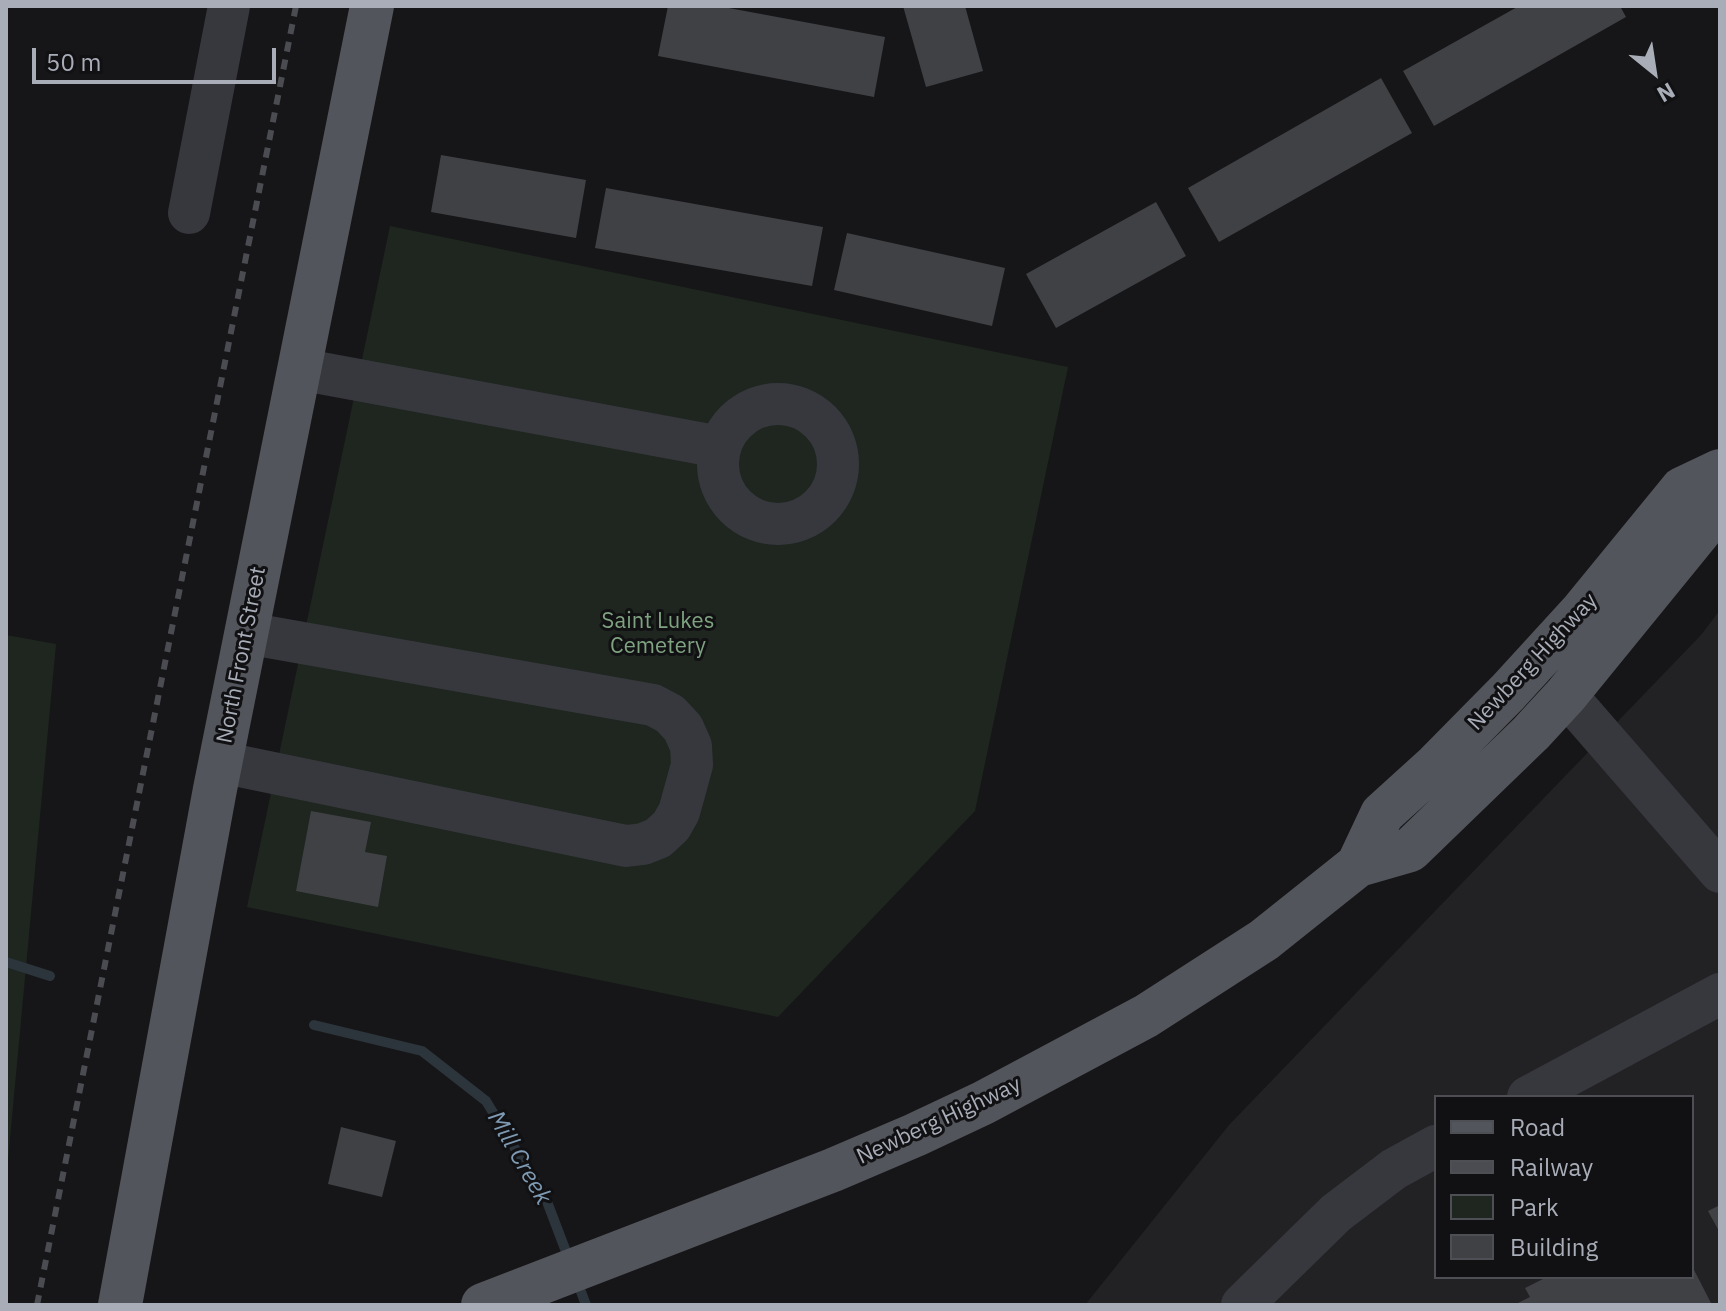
<!DOCTYPE html>
<style>
body{margin:0}
#map{position:relative;width:1726px;height:1311px;overflow:hidden;background:#161618;font-family:"IBM Plex Sans",sans-serif}
canvas{display:block}
.frame{position:absolute;inset:0;border:8px solid #a8adb8;pointer-events:none}
.legend{position:absolute;left:1434px;top:1095px;width:260px;height:184px;box-sizing:border-box;background:#111113;border:2px solid #4d4f55;margin:0;padding:10px 14px;list-style:none;font-size:24px;color:#a8adb8}
.legend li{display:flex;align-items:center;gap:16px;height:40px}
.legend b{width:40px;border:2px solid #4d4f55}
.north{position:absolute;left:1614px;top:32px;width:80px;height:80px;-webkit-text-stroke:6px #111113;paint-order:stroke;rotate:150deg;font-size:22px;font-weight:700;line-height:32px;text-align:center;color:#a8adb8}
.north::after{content:'';display:block;margin:auto;width:28px;height:36px;background:#a8adb8;clip-path:polygon(50% 0,100% 100%,50% 72%,0 100%)}
.scale{position:absolute;left:32px;top:48px;width:244px;height:36px;box-sizing:border-box;border:4px solid #a8adb8;border-top:0;padding-left:10px;font-size:24px;line-height:28px;white-space:nowrap;color:#a8adb8;-webkit-text-stroke:6px #111113;paint-order:stroke}
</style>
<div id="map">
<canvas width="1726" height="1311"></canvas>
<div class="frame"></div>
<ul class="legend">
<li><b style="height:10px;background:#53555c"></b>Road</li>
<li><b style="height:10px;background:#4a4c52"></b>Railway</li>
<li><b style="height:22px;background:#1e261f"></b>Park</li>
<li><b style="height:22px;background:#404145"></b>Building</li>
</ul>
<div class="north">N</div>
<div class="scale">50 m</div>
</div>
<script>
const g = document.querySelector('canvas').getContext('2d');
g.lineJoin = 'round';
function fill(path, color) { g.fillStyle = color; g.fill(path, 'evenodd'); }
const shape = rows => new Path2D(rows.map(r => 'M' + r).join(''));
function strokePath(path, color, width, dash) { g.strokeStyle = color; g.lineWidth = width; g.lineCap = dash ? 'butt' : 'round'; g.setLineDash(dash || []); g.stroke(path); }
function drawText(font, color, halo, rows, align = 'center') {
  g.font = font + ' "IBM Plex Sans",sans-serif'; g.lineWidth = 6; g.setLineDash([]); g.textBaseline = 'middle'; g.strokeStyle = halo; g.fillStyle = color; for (const [text, x, y, turn = 0] of rows) {
    g.save(); g.translate(x, y); g.rotate((+turn || 0) * Math.PI / 180); g.textAlign = isNaN(turn) ? turn : align; if (halo) g.strokeText(text, 0, 0); g.fillText(text, 0, 0); g.restore();
  }
}
const built = shape([
 [1720,610,1720,1305,1085,1305,1229,1125,1701,635],
 [1436,1097,1692,1097,1692,1277,1436,1277]
]);
const green = shape([
 [390,226,1068,367,975,811,778,1017,247,907],
 [6,635,56,644,6,1182]
]);
const stream = shape([
 [6,962,50,976],
 [314,1025,422,1051,486,1101,546,1199,570,1262],
 [577,1281,586,1305]
]);
const building = shape([
 [668,6,718,6,885,37,874,97,658,56],
 [903,6,965,6,983,71,926,87],
 [1519,6,1620,6,1626,17,1434,126,1403,71],
 [1381,78,1412,133,1219,242,1188,188],
 [441,155,586,180,576,238,431,212],
 [606,188,823,227,812,286,595,248],
 [1156,202,1186,256,1056,328,1026,274],
 [847,233,1005,268,992,326,834,290],
 [311,811,371,822,365,852,387,856,378,907,296,891],
 [341,1127,396,1141,382,1197,328,1184],
 [1720,1205,1720,1233,1708,1211],
 [1692,1266,1712,1305,1514,1305,1530,1297,1525,1288,1547,1277,1692,1277]
]);
const minor = shape([
 [189,213,229,6],
 [299,369,720,447],
 '718 464a60 60 0 1 1 120 0a60 60 0 1 1-120 0Z',
 [1566,695,1720,872],
 [220,762,626,846,643,844,658,838,671,826,679,812,692,765,691,746,683,728,670,714,653,705,246,633],
 [1528,1097,1720,994],
 [1242,1305,1336,1213,1394,1169,1436,1146]
]);
const major = shape([
 [1358,865,1410,850,1531,733,1566,695,1711,517,1720,483],
 [120,1305,215,789,372,6],
 [483,1305,833,1170,915,1135,983,1103,1146,1016,1264,940,1358,865,1382,814,1436,765,1508,692,1583,610,1682,489,1720,471]
]);
const rail = shape([
 [37,1305,296,6]
]);
const parkNames = [
 ["Saint Lukes",658,622],
 ["Cemetery",658,647]
];
const streetNames = [
 ["North Front Street",242,655,-79],
 ["Newberg Highway",1533,662,-47],
 ["Newberg Highway",939,1121,-25]
];
const waterNames = [
 ["Mill Creek",519,1158,60]
];
fill(built, '#222225');
fill(green, '#1e261f');
strokePath(stream, '#2c353c', 10);
fill(building, '#404145');
strokePath(minor, '#37383d', 42);
strokePath(major, '#53555c', 44);
strokePath(rail, '#4a4c52', 6, [10, 8]);
drawText('22px', '#7fa381', '#111113', parkNames);
drawText('22px', '#a8adb8', '#111113', streetNames);
drawText('italic 24px', '#7f9bb3', '#111113', waterNames);
</script>
